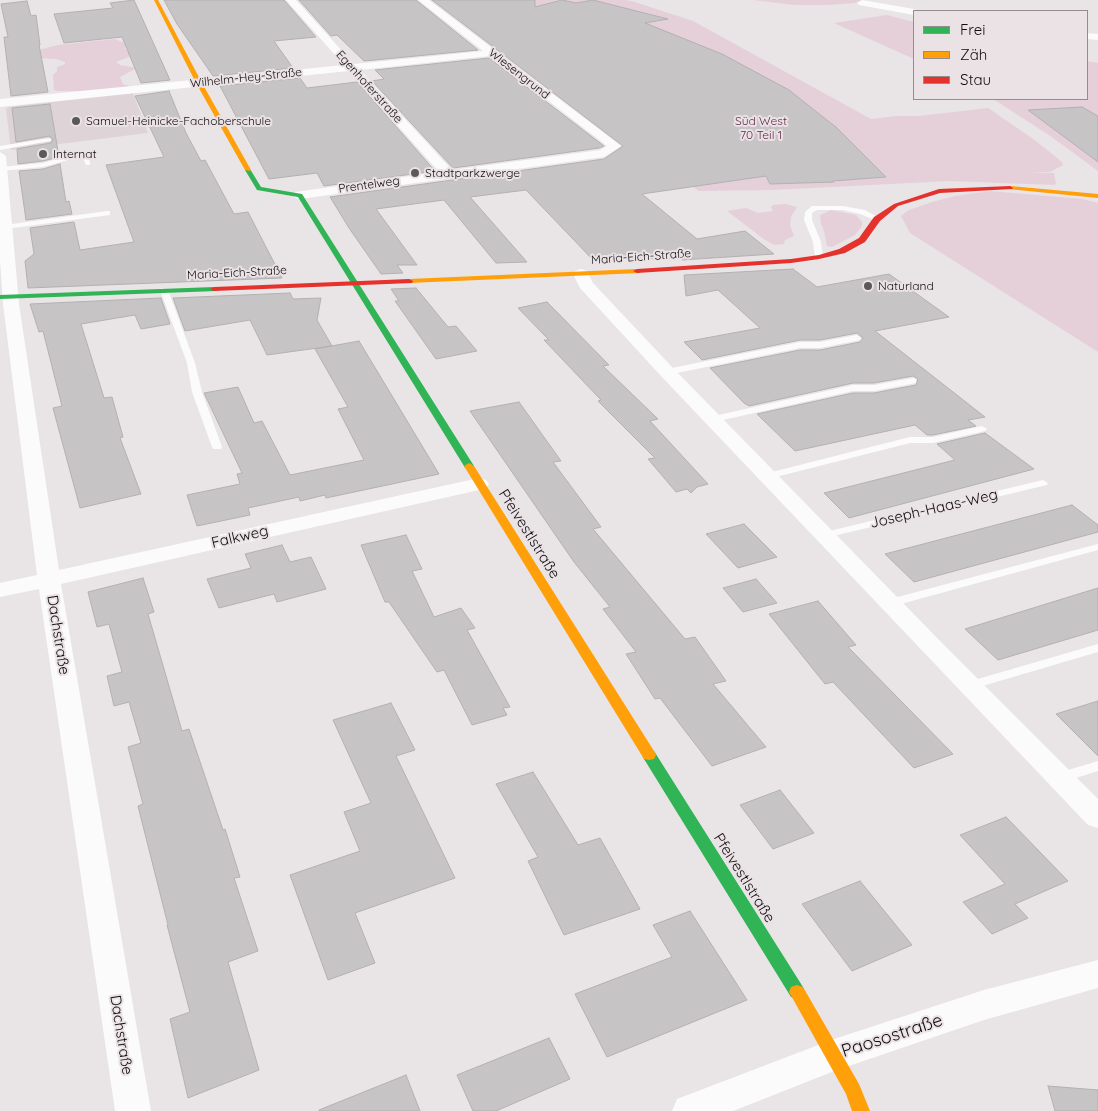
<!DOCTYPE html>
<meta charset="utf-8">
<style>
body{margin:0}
#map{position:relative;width:1098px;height:1111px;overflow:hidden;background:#e9e4e6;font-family:Quicksand,sans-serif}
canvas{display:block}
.legend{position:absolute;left:913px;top:10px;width:175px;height:90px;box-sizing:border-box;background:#ebe2e6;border:1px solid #938d90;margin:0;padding:6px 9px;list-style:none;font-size:15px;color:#0f0d0e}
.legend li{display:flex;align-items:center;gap:10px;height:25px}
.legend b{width:25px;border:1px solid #938d90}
</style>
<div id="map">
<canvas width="1098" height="1111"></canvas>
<ul class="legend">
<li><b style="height:6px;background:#30b455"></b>Frei</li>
<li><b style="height:6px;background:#ff9f0a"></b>Zäh</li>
<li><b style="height:6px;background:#e5322d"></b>Stau</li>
</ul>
</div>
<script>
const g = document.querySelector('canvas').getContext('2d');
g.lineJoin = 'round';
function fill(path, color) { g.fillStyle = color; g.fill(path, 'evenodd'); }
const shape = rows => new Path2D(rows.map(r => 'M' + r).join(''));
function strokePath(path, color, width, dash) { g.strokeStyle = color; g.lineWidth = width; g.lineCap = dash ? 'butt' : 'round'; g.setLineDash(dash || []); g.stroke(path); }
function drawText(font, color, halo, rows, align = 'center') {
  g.font = font + ' Quicksand,sans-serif'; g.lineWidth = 4; g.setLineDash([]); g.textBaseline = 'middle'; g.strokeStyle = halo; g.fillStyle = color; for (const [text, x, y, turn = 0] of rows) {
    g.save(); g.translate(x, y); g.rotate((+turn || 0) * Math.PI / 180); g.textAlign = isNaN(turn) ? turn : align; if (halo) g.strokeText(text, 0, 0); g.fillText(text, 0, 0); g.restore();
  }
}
const built = shape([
 [133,93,148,133,11,150,6,109,8,107]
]);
const green = shape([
 [497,0,626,0,635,2,693,21,871,119,896,116,919,116,988,108,1036,141,1062,162,1063,165,1050,172,1031,173,1054,173,1056,184,1054,185,949,181,773,190,699,191,646,153],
 [753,0,863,0,854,3,829,5,794,5],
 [887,15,914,22,914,59,834,23],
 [114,39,126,43,125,49,130,53,147,54,129,57,116,62,120,65,137,68,120,77,123,84,133,87,88,91,58,91,54,90,53,75,57,71,57,67,65,64,65,62,56,59,35,58,31,52,58,45],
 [1087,61,1098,63,1098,171,1049,135,993,99,1087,99],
 [990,191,1083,199,1098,203,1098,352,910,233,901,216,909,210,932,202,955,196],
 [786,204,797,207,791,217,790,225,794,236,785,240,784,244,774,245,765,240,727,211,746,208,758,213,773,211,771,207,773,205],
 [831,210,856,215,862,222,862,226,855,235,832,247,827,246,824,231,821,224,820,215]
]);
const building = shape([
 [134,0,170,80,141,83,122,37,64,43,54,14,113,8,110,3,134,0],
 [164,0,284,0,316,37,274,41,293,68,213,76,177,24,164,0],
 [299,0,416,0,478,50,364,61,337,35,331,36,299,0],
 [432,0,535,0,535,7,562,0,576,3,593,0,668,19,645,23,722,54,789,90,837,128,886,177,833,181,834,182,770,184,766,176,642,194,697,239,745,231,774,254,682,260,682,258,593,260,526,190,470,197,527,262,496,263,444,200,376,209,417,265,397,265,403,273,381,274,349,228,330,197,604,159,623,146,432,0],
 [27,1,31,16,36,15,40,45,39,45,48,92,11,96,4,37,8,37,1,4,27,1],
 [489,58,604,146,599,148,453,168,372,81,384,79,375,70,489,58],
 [300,78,307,88,357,82,435,171,324,186,317,173,269,179,220,86,300,78],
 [169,91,186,133,201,161,205,160,234,214,248,212,282,278,28,288,25,261,34,254,30,228,74,222,80,250,134,242,106,165,164,157,135,96,169,91],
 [50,104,59,157,43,161,18,164,17,149,51,143,53,139,49,136,16,142,12,108,50,104],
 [1082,107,1098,116,1098,162,1028,110,1082,107],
 [60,164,66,202,69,201,72,214,26,220,19,171,43,169,60,164],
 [793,269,817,287,889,274,949,317,875,331,985,417,968,420,976,426,933,435,927,435,915,425,795,451,757,414,853,393,874,393,916,385,918,379,913,376,874,383,853,383,749,406,744,403,710,368,800,350,820,350,860,342,863,338,857,333,820,340,800,340,702,360,684,342,760,328,718,290,686,296,684,275,793,269],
 [416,288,448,327,456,326,477,351,436,359,395,301,399,301,391,289,416,288],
 [290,293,293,299,321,298,317,320,332,346,267,355,250,320,185,331,173,298,290,293],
 [161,298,170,324,141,329,135,315,81,324,104,398,112,397,123,437,120,438,141,494,80,508,53,408,62,406,43,331,39,332,30,304,161,298],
 [547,302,609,365,603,366,658,419,650,421,708,484,697,487,691,493,687,489,676,492,648,459,655,458,598,401,601,400,544,340,549,340,518,308,547,302],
 [359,341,439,474,326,498,325,495,300,501,299,497,248,508,250,515,197,526,187,495,240,484,237,474,242,473,204,393,238,387,254,423,262,421,290,475,364,460,338,409,348,407,315,349,359,341],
 [519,402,561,461,553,462,601,527,593,529,685,639,695,637,726,681,713,684,766,747,712,766,660,698,655,699,626,654,636,652,603,609,610,607,574,562,470,411,519,402],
 [985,433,1034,469,849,518,824,493,955,460,937,444,985,433],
 [1072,505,1098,525,1098,532,914,582,885,554,1072,505],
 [744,524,777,557,738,568,706,534,744,524],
 [406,535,422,569,412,571,434,617,461,608,475,628,467,630,510,707,503,708,507,715,472,725,444,670,437,672,389,602,385,602,361,545,406,535],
 [282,545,290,562,311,557,326,589,277,602,274,594,219,608,207,579,251,568,245,554,282,545],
 [143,578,154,612,148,614,182,731,189,729,223,830,225,829,240,877,234,878,258,951,228,962,259,1070,188,1098,170,1019,190,1012,167,925,168,925,138,806,143,804,128,747,141,743,129,702,114,706,107,676,122,672,109,624,97,627,88,592,143,578],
 [756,579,777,603,743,612,723,588,756,579],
 [1098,588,1098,630,998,660,965,629,1098,588],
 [818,601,856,645,848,647,953,754,914,768,833,682,825,684,769,614,818,601],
 [1098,701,1098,756,1056,714,1098,701],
 [391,703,415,750,396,756,455,878,355,913,375,963,328,980,290,875,360,851,344,812,371,803,333,720,391,703],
 [533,772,578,845,600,838,640,909,564,935,528,861,538,857,496,784,533,772],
 [780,790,814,833,773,849,740,805,780,790],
 [1006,817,1068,881,1015,904,1028,918,992,934,963,902,1005,884,960,835,1006,817],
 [860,881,912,945,852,971,802,904,860,881],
 [690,911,747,1000,607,1057,575,994,672,957,653,925,690,911],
 [549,1038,570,1079,496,1111,473,1111,457,1075,549,1038],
 [406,1075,420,1111,319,1111,319,1110,406,1075],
 [1048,1086,1098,1090,1098,1111,1055,1111,1048,1086]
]);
const lane = shape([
 [49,138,51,139,51,141,0,150,0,146,49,138],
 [86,154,89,156,90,165,86,165,83,158,68,160,43,167,0,171,1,167,43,163,68,156,86,154],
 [812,206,843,206,865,210,881,219,877,221,860,214,843,210,817,210,812,213,812,220,821,242,823,257,819,259,815,257,813,242,804,220,805,212,812,206],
 [107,211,110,211,110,215,5,229,1,227,5,225,107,211],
 [161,288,168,290,195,363,202,392,222,447,221,449,213,449,212,447,192,392,187,363,160,290,161,288],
 [857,335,861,338,860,340,820,348,800,348,667,375,662,372,667,369,800,342,820,342,857,335],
 [913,378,916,379,916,383,874,391,853,391,714,422,709,419,714,416,853,385,874,385,913,378],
 [982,426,987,429,985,431,933,443,910,443,768,479,763,476,764,474,910,437,933,437,982,426],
 [1043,480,1048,483,1047,485,825,538,819,535,825,532,1043,480],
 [1098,544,1098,550,890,607,884,603,886,600,1098,544],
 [1098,644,1098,652,969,690,964,689,963,686,964,683,1098,644],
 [1098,761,1098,771,1060,783,1055,782,1053,778,1055,774,1098,761]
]);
const street = shape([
 [286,0,296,0,354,64,483,51,418,0,429,0,621,146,604,157,300,199,295,198,293,195,295,192,439,172,349,71,0,107,0,99,344,65,286,0],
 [490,56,607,146,600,150,452,170,360,70,490,56],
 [862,0,914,9,918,11,914,11,914,15,859,5,857,3,862,0],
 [1087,33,1098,34,1098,40,1087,39,1087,33],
 [0,152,6,156,19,304,59,570,479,478,486,480,489,484,486,488,479,490,61,584,151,1111,115,1111,39,589,0,597,0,583,37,575,3,304,0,260,0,152],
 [581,269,587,271,593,283,673,368,948,649,1098,799,1098,828,1088,825,661,376,580,288,573,274,575,271,581,269],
 [1098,960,1098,988,984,1020,837,1070,733,1111,672,1111,677,1099,834,1039,984,990,1098,960]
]);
const fast = shape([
 [246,169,250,169,261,187,302,194,474,466,473,468,465,468,464,466,298,197,257,190,245,170,246,169],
 [214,287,217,287,217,291,0,299,0,295,214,287],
 [649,750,654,751,803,987,805,992,803,997,797,999,791,997,644,759,642,755,644,751,649,750]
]);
const slow = shape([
 [154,0,158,0,202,83,251,170,250,171,245,170,196,83,154,0],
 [1010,186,1098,194,1098,198,1008,189,1007,188,1010,186],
 [637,269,640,269,640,273,409,283,405,281,409,279,637,269],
 [469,463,474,466,654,751,656,755,654,759,649,760,644,759,464,466,469,463],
 [797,985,803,987,859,1084,870,1111,852,1111,846,1094,789,992,791,987,797,985]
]);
const jam = shape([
 [1010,186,1013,188,1012,189,940,193,898,206,880,221,865,242,845,253,819,259,791,263,637,273,633,271,637,269,791,259,819,255,839,249,859,238,874,217,894,204,939,189,1010,186],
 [409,279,413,281,412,283,214,291,210,289,214,287,409,279]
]);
const markers = [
 [76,121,5,"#5b585a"],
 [43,154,5,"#5b585a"],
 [415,173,5,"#5b585a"],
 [868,286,5,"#5b585a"]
];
const farStreetnames = [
 ["Wiesengrund",519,74,38],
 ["Wilhelm-Hey-Straße",246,78,-6],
 ["Egenhoferstraße",369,87,48],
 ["Prentelweg",369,185,-8],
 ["Maria-Eich-Straße",641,257,-4],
 ["Maria-Eich-Straße",237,273,-3]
];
const farPoinames = [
 ["Samuel-Heinicke-Fachoberschule",86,121],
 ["Internat",53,154],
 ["Stadtparkzwerge",425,173],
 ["Naturland",878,286]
];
const farParknames = [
 ["Süd West",761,121],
 ["70 Teil 1",761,135]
];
const streetNames = [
 ["Joseph-Haas-Weg",934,509,-13],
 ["Pfeivestlstraße",529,534,58],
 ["Falkweg",240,537,-13],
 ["Dachstraße",58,635,81],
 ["Pfeivestlstraße",744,878,58],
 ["Dachstraße",121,1035,81]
];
const nearStreetnames = [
 ["Paosostraße",892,1036,-18]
];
fill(built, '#ded4d8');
fill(green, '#e5d0da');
fill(building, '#c7c4c6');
strokePath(building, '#b4b0b2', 1);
fill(lane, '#fcfbfb');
fill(street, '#fcfbfb');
fill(fast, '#30b455');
fill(slow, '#ff9f0a');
fill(jam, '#e5322d');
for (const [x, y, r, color] of markers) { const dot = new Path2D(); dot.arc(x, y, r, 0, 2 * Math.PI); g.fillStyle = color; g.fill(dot); strokePath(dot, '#ebe2e6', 2); }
drawText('12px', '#0f0d0e', '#ebe2e6', farStreetnames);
drawText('12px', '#0f0d0e', '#ebe2e6', farPoinames, 'left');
drawText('12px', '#622849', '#ebe2e6', farParknames);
drawText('15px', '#0f0d0e', '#ebe2e6', streetNames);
drawText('18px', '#0f0d0e', '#ebe2e6', nearStreetnames);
</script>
